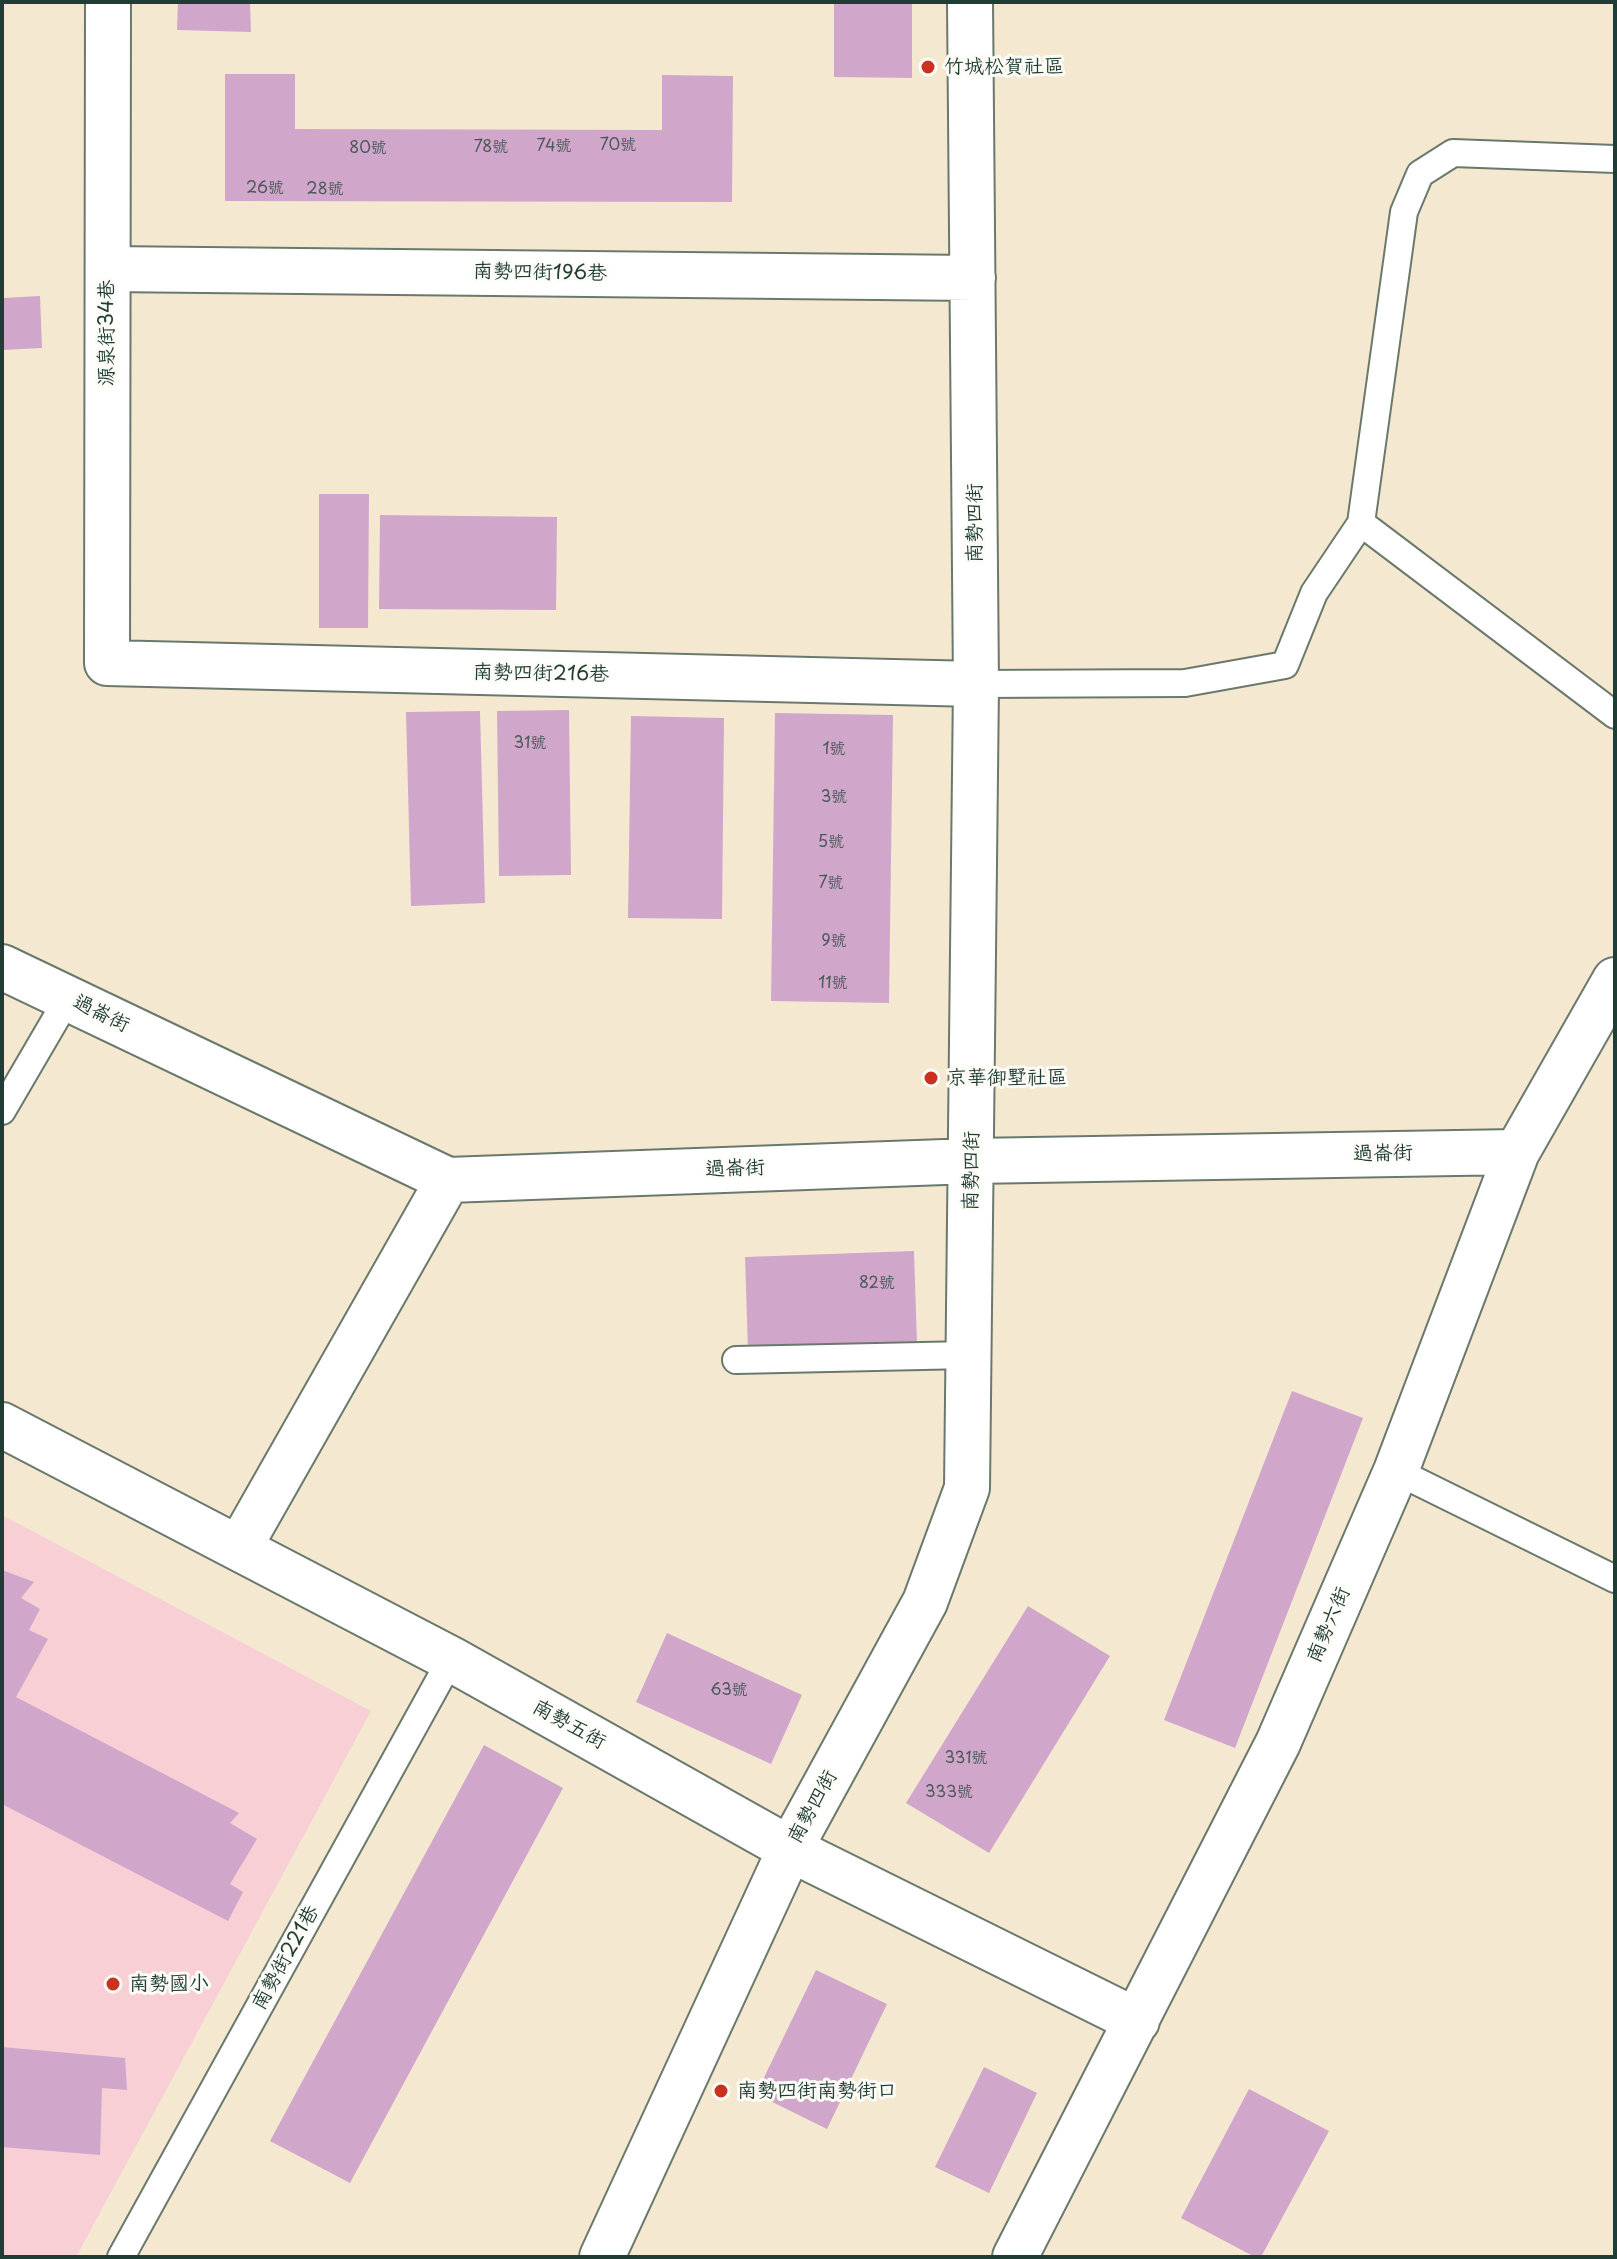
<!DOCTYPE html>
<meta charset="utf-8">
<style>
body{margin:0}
#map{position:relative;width:1617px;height:2259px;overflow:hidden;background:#f4e8d1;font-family:"Playpen Sans",sans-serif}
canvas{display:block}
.frame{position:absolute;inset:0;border:4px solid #1f3d34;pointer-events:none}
</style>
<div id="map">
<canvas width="1617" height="2259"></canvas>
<div class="frame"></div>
</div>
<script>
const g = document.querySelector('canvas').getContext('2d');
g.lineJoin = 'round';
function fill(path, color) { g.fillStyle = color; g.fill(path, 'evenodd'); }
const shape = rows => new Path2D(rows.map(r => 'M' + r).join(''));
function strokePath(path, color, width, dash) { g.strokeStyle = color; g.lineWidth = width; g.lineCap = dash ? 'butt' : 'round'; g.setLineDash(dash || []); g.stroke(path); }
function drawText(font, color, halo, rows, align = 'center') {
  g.font = font + ' "Playpen Sans","LXGW WenKai TC",sans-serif'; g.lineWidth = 6; g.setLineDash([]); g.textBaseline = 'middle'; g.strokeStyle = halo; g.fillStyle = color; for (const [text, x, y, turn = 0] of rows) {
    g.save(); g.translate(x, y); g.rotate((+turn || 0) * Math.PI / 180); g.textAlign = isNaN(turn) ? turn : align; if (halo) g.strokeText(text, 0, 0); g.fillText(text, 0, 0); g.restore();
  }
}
const built = shape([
 [2,1515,371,1711,76,2257,2,2257]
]);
const building = shape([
 [178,2,250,2,251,32,177,30],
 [834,2,912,2,912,78,834,77],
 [225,74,295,74,295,129,662,130,662,75,733,76,732,202,225,201],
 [40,296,42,348,2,350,2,298],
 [319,494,369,494,368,628,319,628],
 [380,515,557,517,556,610,379,609],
 [569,710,571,875,499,876,497,711],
 [480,711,485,903,411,906,406,712],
 [775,713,893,715,889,1003,771,1001],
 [631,716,724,718,722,919,628,918],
 [914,1251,917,1345,748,1351,745,1257],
 [1292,1391,1363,1418,1235,1748,1164,1720],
 [2,1570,34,1582,21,1598,40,1609,29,1630,48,1639,16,1697,239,1813,230,1823,257,1839,230,1884,243,1892,228,1921,2,1804],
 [1028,1606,1110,1656,989,1853,906,1803],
 [667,1633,802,1695,771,1764,636,1702],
 [484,1745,563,1788,350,2183,270,2141],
 [816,1970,887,2004,827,2129,756,2094],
 [2,2047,125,2058,127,2090,102,2088,100,2155,2,2147],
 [984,2067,1037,2093,989,2193,935,2167],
 [1249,2089,1329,2131,1261,2257,1255,2257,1181,2218]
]);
const service = shape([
 [1361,523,1615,715],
 [976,684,1185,683,1285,665,1314,593,1361,523,1404,212,1420,174,1453,153,1615,159],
 [2,1111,68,998],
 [736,1360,969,1355],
 [1396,1471,1615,1579],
 [121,2257,451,1659]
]);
const minor = shape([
 [108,2,107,663,976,684],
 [108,269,973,278],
 [2,967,448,1180,972,1161,1517,1152],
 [2,1425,451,1659,790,1849,1137,2021],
 [239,1548,448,1180],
 [602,2257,790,1849,925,1602,967,1488,976,684,970,2],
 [1015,2257,1278,1743,1396,1471,1517,1152,1615,980]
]);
const markers = [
 [928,67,8,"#c8321e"],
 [931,1078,8,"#c8321e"],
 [113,1984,8,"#c8321e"],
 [721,2091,8,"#c8321e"]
];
const numberNames = [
 ["70號",618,146],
 ["74號",554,147],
 ["78號",491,148],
 ["80號",368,149],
 ["26號",265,189],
 ["28號",325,190],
 ["31號",530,744],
 ["1號",834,750],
 ["3號",834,798],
 ["5號",831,843],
 ["7號",831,884],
 ["9號",834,942],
 ["11號",833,984],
 ["82號",877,1284],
 ["63號",729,1691],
 ["331號",966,1759],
 ["333號",949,1793]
];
const poiNames = [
 ["竹城松賀社區",944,67],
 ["京華御墅社區",947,1078],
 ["南勢國小",129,1984],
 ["南勢四街南勢街口",737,2091]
];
const streetNames = [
 ["南勢四街196巷",540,273,1],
 ["源泉街34巷",107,333,-90],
 ["南勢四街",975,523,-90],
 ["南勢四街216巷",541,674,1],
 ["過崙街",101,1014,26],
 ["過崙街",1383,1154,-1],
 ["過崙街",735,1169,-2],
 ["南勢四街",972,1171,-89],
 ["南勢六街",1329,1625,-67],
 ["南勢五街",569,1725,29],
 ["南勢四街",813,1807,-61],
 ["南勢街221巷",286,1958,-61]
];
fill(built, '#f7cfd5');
fill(building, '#d0a7cb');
strokePath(service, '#6a796b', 30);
strokePath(minor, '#6a796b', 48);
strokePath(service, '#fff', 26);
strokePath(minor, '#fff', 44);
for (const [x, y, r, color] of markers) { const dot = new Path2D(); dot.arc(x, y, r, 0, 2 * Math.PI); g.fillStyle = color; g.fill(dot); strokePath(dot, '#fdfcf7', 3); }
drawText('16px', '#4b585a', null, numberNames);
drawText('20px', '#1f3d34', '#fdfcf7', poiNames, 'left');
drawText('20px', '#1f3d34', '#fdfcf7', streetNames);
</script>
